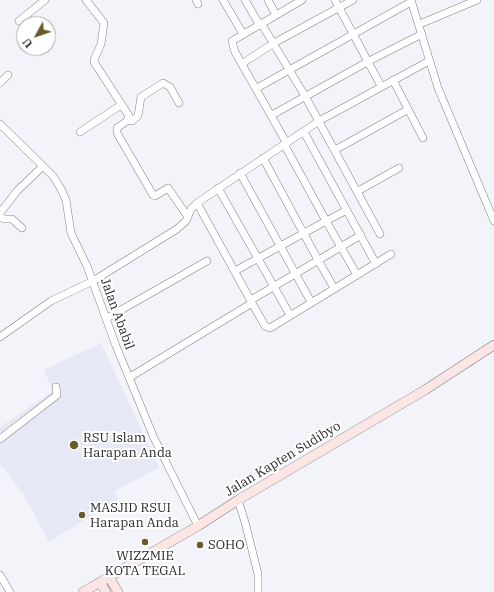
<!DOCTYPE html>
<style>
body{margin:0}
#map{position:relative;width:494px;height:592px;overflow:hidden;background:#f3f3fa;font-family:"IBM Plex Serif",serif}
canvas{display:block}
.north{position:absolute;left:16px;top:16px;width:40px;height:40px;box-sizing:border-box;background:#fff;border:1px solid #a9a9aa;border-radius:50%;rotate:230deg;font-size:11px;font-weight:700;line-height:16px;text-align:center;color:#28282b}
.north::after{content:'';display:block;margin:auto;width:14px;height:18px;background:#695a28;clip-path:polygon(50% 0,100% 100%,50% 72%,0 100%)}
</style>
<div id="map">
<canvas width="494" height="592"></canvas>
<div class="north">U</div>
</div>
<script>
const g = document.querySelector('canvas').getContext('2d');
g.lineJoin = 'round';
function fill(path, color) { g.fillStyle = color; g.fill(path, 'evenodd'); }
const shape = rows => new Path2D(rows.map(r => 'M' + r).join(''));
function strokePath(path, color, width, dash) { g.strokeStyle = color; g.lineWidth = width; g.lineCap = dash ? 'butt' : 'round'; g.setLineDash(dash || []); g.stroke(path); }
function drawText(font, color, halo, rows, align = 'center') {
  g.font = font + ' "IBM Plex Serif",serif'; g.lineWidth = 4; g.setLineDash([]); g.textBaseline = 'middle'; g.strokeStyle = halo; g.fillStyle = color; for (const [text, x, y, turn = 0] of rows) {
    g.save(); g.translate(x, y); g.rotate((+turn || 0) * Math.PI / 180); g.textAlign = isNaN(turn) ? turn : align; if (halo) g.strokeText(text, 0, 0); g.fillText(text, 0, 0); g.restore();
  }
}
const built = shape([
 [101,343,159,467,115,491,118,499,49,542,24,495,0,464,0,427,53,391,44,370]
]);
const street = shape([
 [86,0,104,23,101,44,94,60,94,62,129,116,127,121,117,128,117,133,153,195,155,196,168,188,188,217],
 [196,0,198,4],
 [223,0,243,34],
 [245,0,259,24],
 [268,0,276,15],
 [335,0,381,86],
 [411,0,438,88,494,221],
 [19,21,45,0],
 [261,23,305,96,380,234],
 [420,24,477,0],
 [243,63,274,43,353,0],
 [393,80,423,138],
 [0,83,8,75],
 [257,88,411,2],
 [272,115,369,61,422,34],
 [128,120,132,121,138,116,141,97,163,83,170,87,179,103],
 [0,124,53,176,61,189,66,200,71,233,87,266,116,346,154,438,198,526],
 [80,132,121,105],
 [304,132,376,264],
 [286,142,235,52,232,41,302,0],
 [335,150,407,110],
 [263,158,318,260,334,288],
 [240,173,311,302],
 [218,188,290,315],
 [358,191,399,168],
 [0,213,17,191,43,166],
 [0,217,4,219,12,219,22,228],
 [235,271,326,221,284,144],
 [357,275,391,254],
 [251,300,361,235],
 [252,303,265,326,270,328,357,275,326,221,347,210],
 [107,318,207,261],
 [0,337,51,301,93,281,177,229,186,221,191,209,197,203],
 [130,377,252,303,197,203,319,121,429,61],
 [0,439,57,395,56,387],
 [238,500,245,522,258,574,258,592],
 [0,575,10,592]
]);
const secondary = shape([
 [109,577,118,592],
 [100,582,106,592],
 [83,592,198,526,238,500,425,390,494,345]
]);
const markers = [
 [74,445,5,"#695a28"],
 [82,515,4,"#695a28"],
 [145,542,4,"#695a28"],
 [200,545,4,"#695a28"]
];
const streetNames = [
 ["Jalan Ababil",117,314,70],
 ["Jalan Kapten Sudibyo",283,459,-31]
];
const poiNames = [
 ["RSU Islam",83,438],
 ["Harapan Anda",83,453],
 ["MASJID RSUI",90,508],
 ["Harapan Anda",90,523],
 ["SOHO",208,545],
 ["WIZZMIE",145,556,"center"],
 ["KOTA TEGAL",145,571,"center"]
];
fill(built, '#e6e8f6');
strokePath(street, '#7f7f85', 8);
strokePath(secondary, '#7f7f85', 10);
strokePath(street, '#fff', 7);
strokePath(secondary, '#fce6e4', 9);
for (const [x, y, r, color] of markers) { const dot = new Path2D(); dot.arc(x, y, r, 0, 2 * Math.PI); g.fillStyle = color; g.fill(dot); strokePath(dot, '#fff', 1.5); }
drawText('13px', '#28282b', '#fff', streetNames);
drawText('13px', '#28282b', '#fff', poiNames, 'left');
</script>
